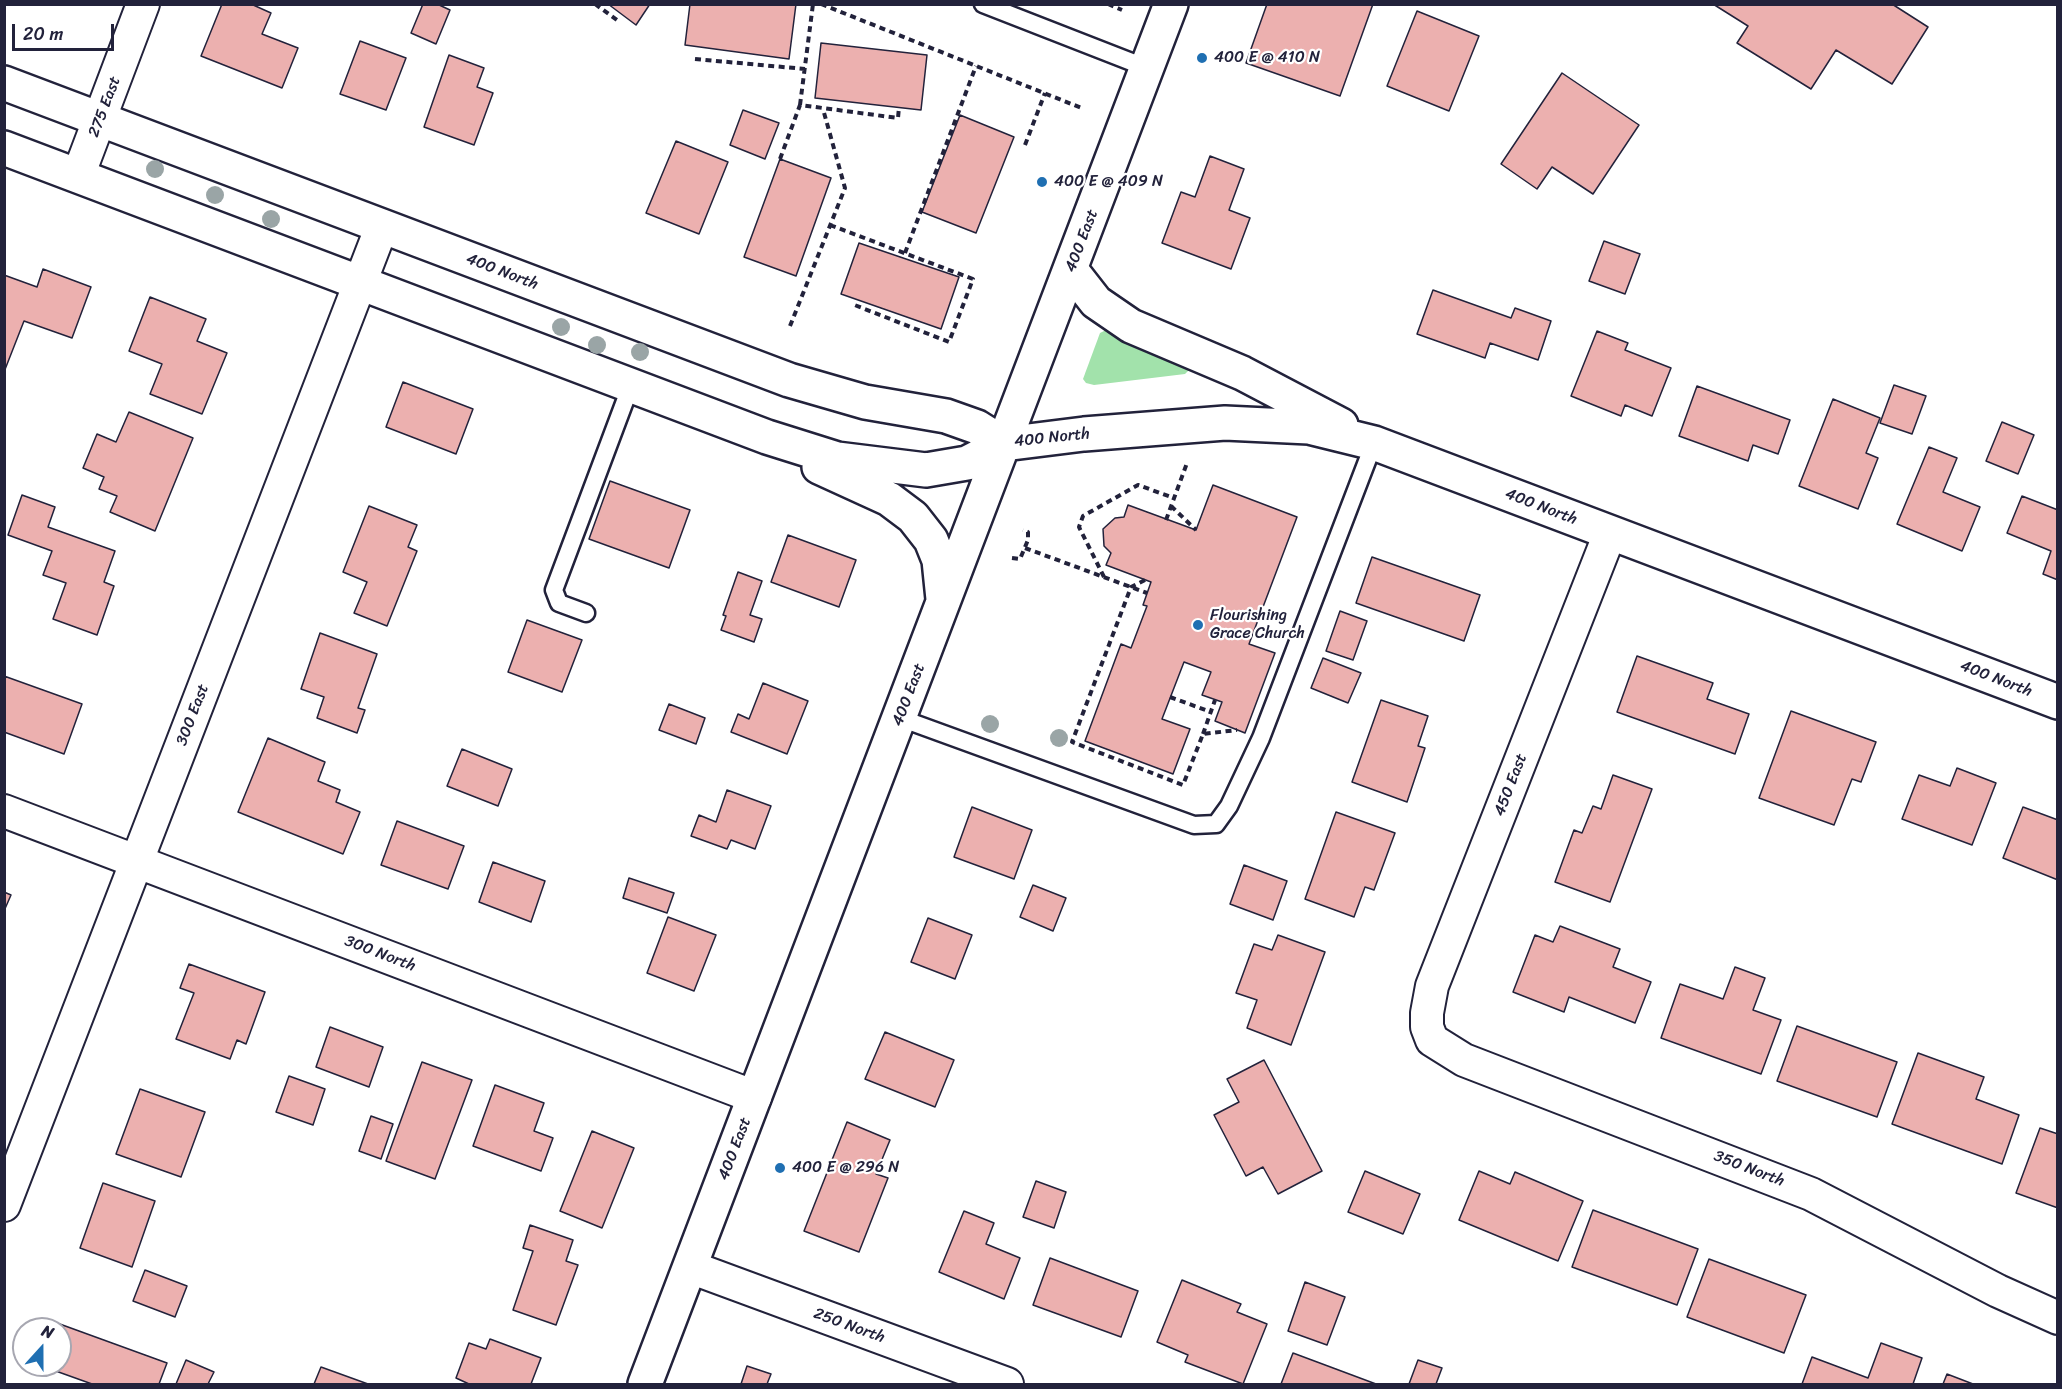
<!DOCTYPE html>
<style>
body{margin:0}
#map{position:relative;width:2062px;height:1389px;overflow:hidden;background:#fff;font-family:Sriracha,sans-serif}
canvas{display:block}
.frame{position:absolute;inset:0;border:6px solid #22223b;pointer-events:none}
.north{position:absolute;left:12px;top:1317px;width:60px;height:60px;box-sizing:border-box;background:#fff;border:2px solid #a7a7b1;border-radius:50%;rotate:21deg;font-size:16px;font-weight:700;line-height:24px;text-align:center;color:#22223b}
.north::after{content:'';display:block;margin:auto;width:21px;height:27px;background:#1f6fb2;clip-path:polygon(50% 0,100% 100%,50% 72%,0 100%)}
.scale{position:absolute;left:12px;top:24px;width:102px;height:27px;box-sizing:border-box;border:3px solid #22223b;border-top:0;padding-left:8px;font-size:18px;line-height:21px;white-space:nowrap;color:#22223b;-webkit-text-stroke:4px #fff;paint-order:stroke}
</style>
<div id="map">
<canvas width="2062" height="1389"></canvas>
<div class="frame"></div>
<div class="north">N</div>
<div class="scale">20 m</div>
</div>
<script>
const g = document.querySelector('canvas').getContext('2d');
g.lineJoin = 'round';
function fill(path, color) { g.fillStyle = color; g.fill(path, 'evenodd'); }
const shape = rows => new Path2D(rows.map(r => 'M' + r).join(''));
function strokePath(path, color, width, dash) { g.strokeStyle = color; g.lineWidth = width; g.lineCap = dash ? 'butt' : 'round'; g.setLineDash(dash || []); g.stroke(path); }
function drawText(font, color, halo, rows, align = 'center') {
  g.font = font + ' Sriracha,sans-serif'; g.lineWidth = 4.5; g.setLineDash([]); g.textBaseline = 'middle'; g.strokeStyle = halo; g.fillStyle = color; for (const [text, x, y, turn = 0] of rows) {
    g.save(); g.translate(x, y); g.rotate((+turn || 0) * Math.PI / 180); g.textAlign = isNaN(turn) ? turn : align; if (halo) g.strokeText(text, 0, 0); g.fillText(text, 0, 0); g.restore();
  }
}
const green = shape([
 [1112,327,1190,366,1190,369,1185,374,1094,385,1086,383,1083,379,1100,333]
]);
const building = shape([
 [222,4,251,4,271,13,262,34,298,48,282,88,201,56,222,4],
 [423,4,437,4,450,10,436,44,411,33,423,4],
 [608,4,650,4,636,25,608,4],
 [690,4,796,4,789,59,685,45,690,4],
 [1267,4,1373,4,1340,96,1246,63,1267,4],
 [1713,4,1892,4,1928,27,1892,84,1836,50,1811,89,1737,43,1748,26,1713,4],
 [1417,11,1479,36,1449,111,1387,86,1417,11],
 [360,41,406,58,386,110,340,94,360,41],
 [821,43,927,55,921,110,815,98,821,43],
 [449,55,484,68,477,87,493,93,474,145,424,127,449,55],
 [1562,73,1639,125,1593,194,1552,167,1537,189,1501,164,1562,73],
 [743,110,779,123,765,159,730,145,743,110],
 [960,115,1014,137,976,233,922,212,960,115],
 [676,141,728,162,699,234,646,213,676,141],
 [1210,156,1244,169,1229,210,1250,218,1231,269,1162,243,1181,192,1195,197,1210,156],
 [780,159,831,178,796,276,744,257,780,159],
 [1604,241,1640,254,1625,294,1589,281,1604,241],
 [859,243,959,277,941,329,841,294,859,243],
 [43,269,91,287,72,338,24,321,4,372,4,275,37,287,43,269],
 [1433,290,1511,318,1515,308,1551,321,1538,360,1490,343,1485,358,1417,334,1433,290],
 [150,297,206,319,197,341,227,353,202,414,150,394,162,364,129,351,150,297],
 [1597,331,1628,343,1625,350,1671,368,1652,416,1625,405,1621,416,1571,396,1597,331],
 [403,382,473,409,456,454,386,427,403,382],
 [1894,385,1926,396,1912,434,1880,423,1894,385],
 [1697,386,1790,420,1778,454,1753,445,1748,461,1679,436,1697,386],
 [1833,399,1880,418,1866,453,1878,458,1858,509,1799,486,1833,399],
 [129,412,193,438,155,531,110,512,117,496,99,489,104,477,83,468,97,434,116,442,129,412],
 [2002,422,2034,435,2018,474,1986,461,2002,422],
 [1929,447,1957,458,1943,492,1980,507,1962,551,1897,524,1929,447],
 [610,481,690,510,669,568,589,539,610,481],
 [1213,485,1297,517,1249,644,1275,653,1245,733,1215,721,1222,702,1202,695,1211,672,1184,662,1162,719,1190,729,1173,774,1085,741,1121,644,1131,648,1147,606,1143,605,1151,582,1106,565,1111,553,1104,546,1103,529,1115,518,1124,517,1128,505,1196,530,1213,485],
 [22,495,55,507,48,527,115,551,104,582,114,586,97,635,53,619,66,583,43,575,52,551,8,535,22,495],
 [2022,496,2058,510,2058,580,2043,574,2051,551,2007,533,2022,496],
 [369,506,417,525,408,547,417,551,387,626,354,613,367,582,343,572,369,506],
 [788,535,856,560,839,607,771,582,788,535],
 [1372,557,1480,595,1464,641,1356,603,1372,557],
 [738,572,762,581,750,615,762,619,754,642,721,630,726,616,723,615,738,572],
 [1340,611,1367,621,1353,660,1326,651,1340,611],
 [527,620,582,640,562,692,508,672,527,620],
 [320,633,377,654,358,708,365,710,357,733,317,718,324,697,301,689,320,633],
 [1637,656,1713,683,1707,699,1749,714,1735,754,1617,712,1637,656],
 [1323,658,1361,673,1348,703,1311,688,1323,658],
 [4,676,82,704,64,754,4,732,4,676],
 [763,683,808,701,787,754,731,732,738,714,749,719,763,683],
 [1381,700,1428,716,1418,746,1425,748,1407,802,1352,782,1381,700],
 [669,704,705,718,696,744,659,730,669,704],
 [1791,711,1876,742,1861,782,1852,779,1834,825,1759,798,1791,711],
 [268,738,325,762,318,781,340,790,336,802,360,812,343,854,238,812,268,738],
 [462,749,512,769,498,806,447,786,462,749],
 [1957,768,1996,783,1972,845,1902,819,1919,775,1950,786,1957,768],
 [1613,775,1652,789,1610,902,1555,882,1574,830,1582,833,1593,806,1601,809,1613,775],
 [727,790,771,806,755,849,731,840,727,849,691,836,699,815,716,822,727,790],
 [972,807,1032,830,1014,879,954,857,972,807],
 [2023,807,2058,820,2058,880,2003,858,2023,807],
 [1336,812,1395,833,1374,890,1365,887,1354,917,1305,899,1336,812],
 [397,821,464,846,448,889,381,865,397,821],
 [493,862,545,881,531,922,479,902,493,862],
 [1244,865,1287,881,1273,920,1230,904,1244,865],
 [629,878,674,893,667,913,623,898,629,878],
 [1033,885,1066,898,1053,931,1020,917,1033,885],
 [4,892,11,895,4,911,4,892],
 [668,917,716,935,694,991,647,973,668,917],
 [928,918,972,935,955,979,911,962,928,918],
 [1560,926,1620,949,1613,967,1651,982,1635,1023,1569,997,1564,1012,1513,992,1535,935,1553,942,1560,926],
 [1278,935,1325,952,1291,1045,1247,1028,1257,1000,1236,993,1254,944,1272,950,1278,935],
 [189,964,265,992,246,1044,237,1040,230,1059,176,1039,194,993,180,988,189,964],
 [1735,967,1765,978,1753,1010,1781,1020,1761,1074,1661,1038,1680,984,1723,999,1735,967],
 [1797,1026,1897,1062,1877,1117,1777,1081,1797,1026],
 [330,1027,383,1047,369,1087,316,1067,330,1027],
 [885,1032,954,1060,935,1107,865,1079,885,1032],
 [1918,1053,1984,1077,1976,1099,2019,1115,2002,1164,1892,1124,1918,1053],
 [1264,1060,1322,1171,1278,1194,1263,1167,1246,1176,1214,1115,1239,1102,1227,1079,1264,1060],
 [422,1062,472,1080,435,1179,386,1161,422,1062],
 [289,1076,325,1089,313,1125,276,1112,289,1076],
 [495,1085,544,1103,534,1131,553,1138,541,1171,473,1146,495,1085],
 [140,1089,205,1112,181,1177,116,1154,140,1089],
 [371,1116,393,1124,381,1159,359,1151,371,1116],
 [847,1122,890,1140,876,1174,888,1178,859,1252,804,1231,847,1122],
 [2040,1128,2058,1134,2058,1208,2016,1193,2040,1128],
 [592,1131,634,1148,602,1228,560,1211,592,1131],
 [1365,1171,1420,1194,1403,1234,1348,1212,1365,1171],
 [1479,1171,1510,1184,1515,1172,1583,1201,1558,1261,1459,1220,1479,1171],
 [1036,1181,1066,1192,1054,1228,1023,1217,1036,1181],
 [103,1183,155,1201,132,1267,80,1248,103,1183],
 [1593,1210,1698,1249,1677,1305,1572,1267,1593,1210],
 [964,1211,994,1223,986,1244,1020,1258,1004,1299,939,1272,964,1211],
 [530,1225,573,1240,566,1261,578,1265,556,1325,513,1310,533,1251,523,1248,530,1225],
 [1050,1258,1138,1291,1121,1337,1033,1305,1050,1258],
 [1709,1259,1806,1295,1784,1353,1687,1317,1709,1259],
 [145,1270,187,1286,175,1317,133,1301,145,1270],
 [1182,1280,1241,1304,1237,1312,1267,1324,1243,1384,1185,1362,1188,1355,1157,1342,1182,1280],
 [1305,1282,1345,1297,1327,1345,1288,1331,1305,1282],
 [46,1319,167,1363,159,1384,92,1384,39,1365,60,1365,60,1329,43,1329,46,1319],
 [490,1339,541,1358,531,1384,469,1384,456,1378,469,1343,486,1349,490,1339],
 [1881,1343,1922,1358,1913,1384,1802,1384,1812,1357,1868,1378,1881,1343],
 [1293,1353,1376,1384,1281,1384,1293,1353],
 [186,1360,214,1372,208,1384,176,1384,186,1360],
 [1418,1360,1442,1368,1436,1384,1409,1384,1418,1360],
 [747,1366,771,1374,767,1384,741,1384,747,1366],
 [321,1367,368,1384,314,1384,321,1367],
 [1947,1374,1973,1384,1943,1384,1947,1374]
]);
const path = shape([
 [595,4,617,20],
 [821,4,1084,109],
 [1108,4,1122,10],
 [695,59,805,69],
 [800,105,813,4],
 [1025,145,1045,93],
 [780,159,800,105,898,118,899,107],
 [830,225,973,279,949,342,852,304],
 [905,253,976,66],
 [790,326,845,188,823,109],
 [1171,506,1196,530],
 [1166,520,1187,463],
 [1025,548,1147,593],
 [1012,558,1020,559,1028,540,1028,532,1023,530],
 [1104,577,1079,527,1083,516,1138,485,1174,498],
 [1145,580,1131,587,1072,742,1183,785,1203,734,1237,730],
 [1170,697,1211,712],
 [1203,734,1215,700]
]);
const service = shape([
 [983,4,1147,68],
 [586,613,559,603,554,590,631,385],
 [900,718,1194,825,1216,824,1229,806,1261,738,1374,443]
]);
const minor = shape([
 [78,176,143,4],
 [1610,533,1432,986,1427,1013,1427,1027,1432,1040,1464,1060,1811,1194,1998,1291,2058,1318],
 [4,811,755,1097],
 [4,1205,382,226],
 [690,1267,1007,1384]
]);
const secondary = shape([
 [4,83,789,380,865,402,946,416,977,427,1004,444],
 [4,148,767,437,837,459,926,470,967,463,1004,444,1084,434,1225,423,1309,427,1374,443,2058,702],
 [1071,270,1096,302,1131,326,1242,373,1341,425],
 [819,467,889,499,913,517,931,540,939,560,943,599],
 [645,1384,1171,4]
]);
const trees = [
 [155,169],
 [215,195],
 [271,219],
 [561,327],
 [597,345],
 [640,352],
 [990,724],
 [1059,738]
];
const markers = [
 [1202,58,6,"#1f6fb2"],
 [1042,182,6,"#1f6fb2"],
 [1198,625,6,"#1f6fb2"],
 [780,1168,6,"#1f6fb2"]
];
const poiNames = [
 ["400 E @ 410 N",1214,58],
 ["400 E @ 409 N",1054,182],
 ["Flourishing",1210,616],
 ["Grace Church",1210,634],
 ["400 E @ 296 N",792,1168]
];
const streetNames = [
 ["275 East",105,107,-69],
 ["400 East",1082,241,-69],
 ["400 North",502,272,21],
 ["400 North",1052,438,-6],
 ["400 North",1541,507,21],
 ["400 North",1996,679,21],
 ["400 East",909,695,-69],
 ["300 East",193,715,-69],
 ["450 East",1511,785,-69],
 ["300 North",380,954,21],
 ["400 East",735,1149,-69],
 ["350 North",1749,1169,21],
 ["250 North",849,1326,20]
];
fill(green, '#a2e2ab');
fill(building, '#ecb0af');
strokePath(building, '#22223b', 1.5);
strokePath(service, '#22223b', 21);
strokePath(minor, '#22223b', 36);
strokePath(secondary, '#22223b', 38);
strokePath(path, '#22223b', 4, [6, 4.5]);
strokePath(service, '#fff', 16);
strokePath(minor, '#fff', 32);
strokePath(secondary, '#fff', 33);
g.fillStyle = '#9aa5a6';
for (const [x, y] of trees) { g.beginPath(); g.arc(x, y, 9, 0, 2 * Math.PI); g.fill(); }
for (const [x, y, r, color] of markers) { const dot = new Path2D(); dot.arc(x, y, r, 0, 2 * Math.PI); g.fillStyle = color; g.fill(dot); strokePath(dot, '#fff', 2); }
drawText('16px', '#22223b', '#fff', poiNames, 'left');
drawText('16px', '#22223b', '#fff', streetNames);
</script>
